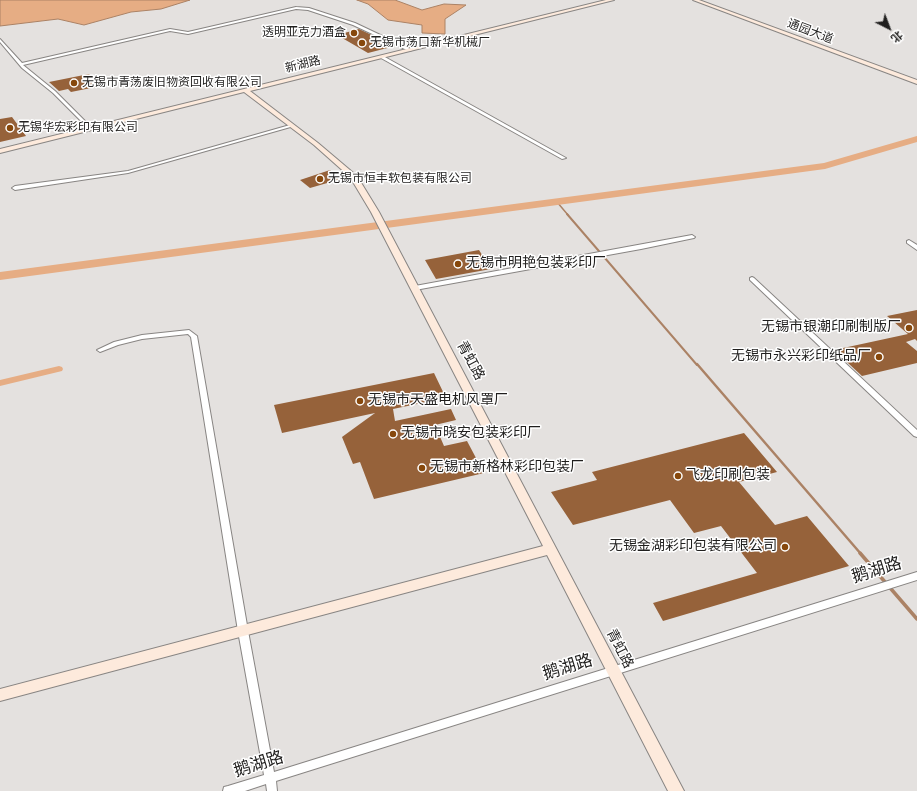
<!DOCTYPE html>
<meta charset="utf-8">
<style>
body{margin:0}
#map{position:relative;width:917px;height:791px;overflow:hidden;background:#e4e1df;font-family:"Titillium Web","Noto Sans SC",sans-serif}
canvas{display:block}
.north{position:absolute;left:869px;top:8px;width:40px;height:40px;-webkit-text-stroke:3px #fff;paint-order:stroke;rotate:138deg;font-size:11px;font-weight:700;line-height:16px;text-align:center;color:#201f1e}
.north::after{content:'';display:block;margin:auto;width:14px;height:18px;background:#201f1e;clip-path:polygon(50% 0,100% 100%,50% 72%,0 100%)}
</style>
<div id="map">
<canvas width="917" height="791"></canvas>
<div class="north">北</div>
</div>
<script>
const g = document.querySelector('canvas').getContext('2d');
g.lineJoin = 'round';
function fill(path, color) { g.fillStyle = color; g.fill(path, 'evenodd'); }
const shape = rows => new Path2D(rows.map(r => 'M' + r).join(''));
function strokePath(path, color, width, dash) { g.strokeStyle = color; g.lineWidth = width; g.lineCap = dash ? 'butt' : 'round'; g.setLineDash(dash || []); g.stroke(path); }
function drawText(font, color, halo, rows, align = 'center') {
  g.font = font + ' "Titillium Web","Noto Sans SC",sans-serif'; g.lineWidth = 3; g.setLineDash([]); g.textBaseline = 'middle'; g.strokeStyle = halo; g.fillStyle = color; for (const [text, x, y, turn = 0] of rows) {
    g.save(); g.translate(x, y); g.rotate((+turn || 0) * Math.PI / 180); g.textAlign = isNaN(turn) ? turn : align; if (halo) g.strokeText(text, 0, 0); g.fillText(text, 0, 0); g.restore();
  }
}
const water = shape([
 [0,0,190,0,161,9,131,12,84,25,58,19,0,26,0,0],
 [357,0,395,0,422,10,444,4,466,5,445,19,445,34,422,33,422,25,388,20,368,4,357,0]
]);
const streamFar3 = shape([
 [557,202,568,215]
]);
const streamFar2 = shape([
 [567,214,697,365]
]);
const streamFar1 = shape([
 [697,364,861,554]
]);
const stream = shape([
 [860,553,917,619]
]);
const canal = shape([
 [59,366,62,367,63,369,62,371,0,386,0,380,59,366]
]);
const river = shape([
 [917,136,917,142,825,169,0,280,0,272,824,163,917,136]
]);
const building = shape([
 [359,29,395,46,368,53,337,35],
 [89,74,99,84,94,85,96,87,71,92,68,89,59,91,49,82],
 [12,117,26,136,0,142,0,119],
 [330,170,341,179,310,188,300,180],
 [479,250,491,269,436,279,425,260],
 [917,310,917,341,915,339,906,342,917,351,917,363,862,376,834,350,908,334,887,316],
 [434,373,446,398,393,409,395,421,451,409,456,420,435,425,444,446,467,441,484,473,374,499,360,462,353,464,342,437,375,413,282,433,274,405],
 [744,433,777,472,739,482,775,525,807,516,849,566,663,621,653,603,757,573,721,526,694,533,670,500,573,525,551,492,597,480,592,472]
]);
const street = shape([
 [296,7,309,8,355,23,412,50,409,51,353,25,308,10,296,9,188,34,170,31,23,65,55,91,92,128,92,130,90,130,53,93,22,68,0,42,0,39,22,63,170,29,188,32,296,7],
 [381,56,383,56,566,158,562,159,381,58,381,56],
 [290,125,294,126,128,173,15,190,12,188,15,186,128,171,290,125],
 [692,235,695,237,694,238,641,249,415,290,412,288,415,286,692,235],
 [909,240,917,245,917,250,907,243,907,241,909,240],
 [752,277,754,278,917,430,917,437,914,436,750,280,750,278,752,277],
 [189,330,197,336,248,631,274,772,917,572,917,580,276,781,277,791,267,791,266,784,245,791,223,791,224,787,228,786,264,775,238,631,191,337,188,334,142,339,118,345,100,352,97,350,114,342,142,335,189,330]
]);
const secondary = shape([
 [606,0,614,0,250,91,318,143,357,176,379,212,684,791,668,791,547,555,0,701,0,689,543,546,371,212,350,177,314,145,244,92,0,153,0,149,606,0],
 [693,0,699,0,917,80,917,84,693,0]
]);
const markers = [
 [354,33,4,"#87480c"],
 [362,43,4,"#87480c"],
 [74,83,4,"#87480c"],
 [10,128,4,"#87480c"],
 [320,179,4,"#87480c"],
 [458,264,4,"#87480c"],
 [909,328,4,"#87480c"],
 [879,357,4,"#87480c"],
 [360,401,4,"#87480c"],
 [393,434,4,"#87480c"],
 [422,468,4,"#87480c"],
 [678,476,4,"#87480c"],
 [785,547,4,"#87480c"]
];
const farStreetnames = [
 ["通园大道",810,32,21],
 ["新湖路",303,65,-14]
];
const farPoinames = [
 ["透明亚克力酒盒",346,33,"right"],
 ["无锡市荡口新华机械厂",370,43],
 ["无锡市青荡废旧物资回收有限公司",82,83],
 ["无锡华宏彩印有限公司",18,128],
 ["无锡市恒丰软包装有限公司",328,179]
];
const poiNames = [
 ["无锡市明艳包装彩印厂",466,264],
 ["无锡市银潮印刷制版厂",901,328,"right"],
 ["无锡市永兴彩印纸品厂",871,357,"right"],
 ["无锡市天盛电机风罩厂",368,401],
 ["无锡市晓安包装彩印厂",401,434],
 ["无锡市新格林彩印包装厂",430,468],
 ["飞龙印刷包装",686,476],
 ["无锡金湖彩印包装有限公司",777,547,"right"]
];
const streetNames = [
 ["青虹路",470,361,62],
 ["青虹路",619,649,63]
];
const nearStreetnames = [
 ["鹅湖路",877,571,-17],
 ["鹅湖路",568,668,-17],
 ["鹅湖路",259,765,-17]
];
fill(water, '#e6ad84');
strokePath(water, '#ab8265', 1);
strokePath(streamFar3, '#ab8265', 1.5);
strokePath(streamFar2, '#ab8265', 2);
strokePath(streamFar1, '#ab8265', 2.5);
strokePath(stream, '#ab8265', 3.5);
fill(canal, '#e6ad84');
fill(river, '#e6ad84');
fill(building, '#96623a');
strokePath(street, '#888583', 2);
strokePath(secondary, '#888583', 2);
fill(street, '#fff');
fill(secondary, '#fdeadc');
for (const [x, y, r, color] of markers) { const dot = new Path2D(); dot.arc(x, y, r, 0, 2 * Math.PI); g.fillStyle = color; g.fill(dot); strokePath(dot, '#fff', 1.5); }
drawText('12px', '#201f1e', '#fff', farStreetnames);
drawText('12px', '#201f1e', '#fff', farPoinames, 'left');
drawText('14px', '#201f1e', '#fff', poiNames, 'left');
drawText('14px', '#201f1e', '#fff', streetNames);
drawText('17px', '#201f1e', '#fff', nearStreetnames);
</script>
